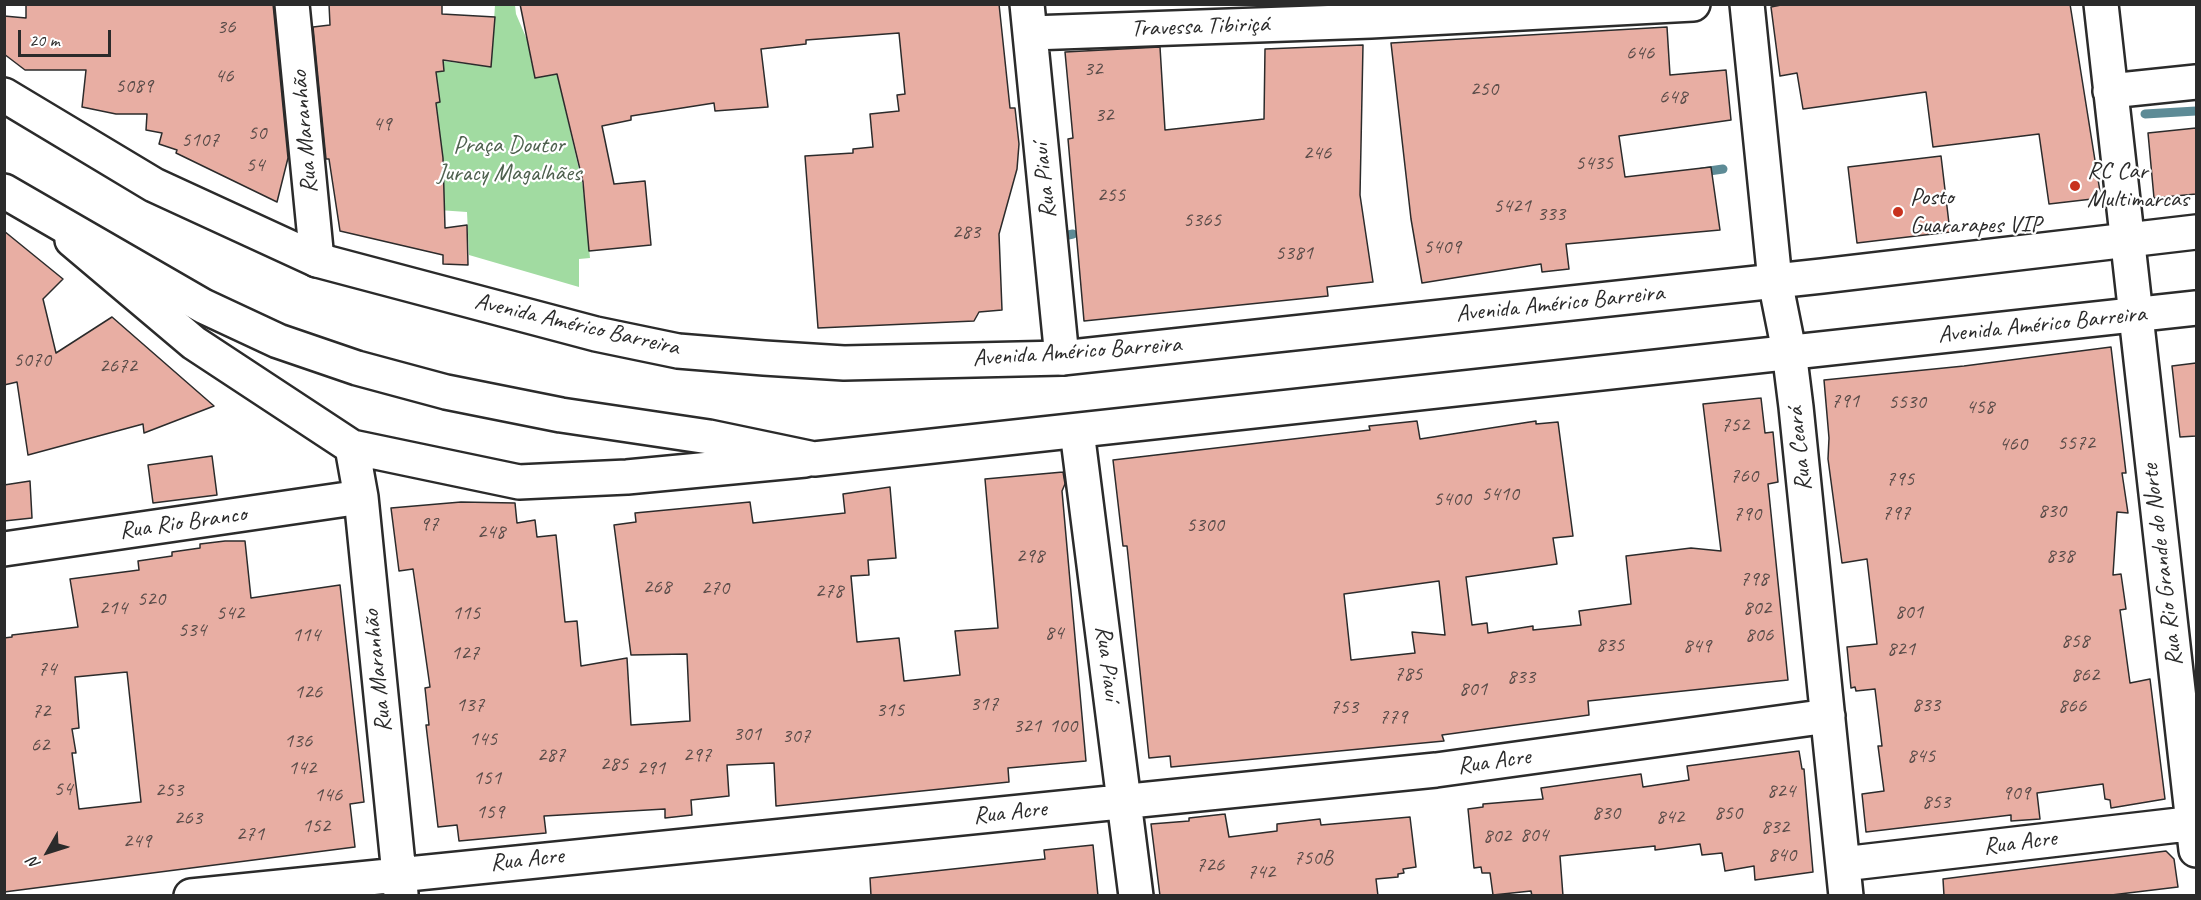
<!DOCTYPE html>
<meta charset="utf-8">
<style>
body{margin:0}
#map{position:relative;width:2201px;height:900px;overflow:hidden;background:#fff;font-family:Caveat,sans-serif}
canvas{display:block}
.frame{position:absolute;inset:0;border:6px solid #2b2b2b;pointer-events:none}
.north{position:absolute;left:18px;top:822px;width:60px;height:60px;-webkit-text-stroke:4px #fff;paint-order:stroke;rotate:231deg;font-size:16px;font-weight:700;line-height:24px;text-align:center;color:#2b2b2b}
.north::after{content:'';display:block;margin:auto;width:21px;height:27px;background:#2b2b2b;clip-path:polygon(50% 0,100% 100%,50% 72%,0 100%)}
.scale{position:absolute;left:18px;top:30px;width:93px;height:27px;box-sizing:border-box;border:3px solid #2b2b2b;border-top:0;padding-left:8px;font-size:18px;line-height:21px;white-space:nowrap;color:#2b2b2b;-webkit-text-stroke:4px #fff;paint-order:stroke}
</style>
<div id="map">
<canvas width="2201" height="900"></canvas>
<div class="frame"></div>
<div class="north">N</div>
<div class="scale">20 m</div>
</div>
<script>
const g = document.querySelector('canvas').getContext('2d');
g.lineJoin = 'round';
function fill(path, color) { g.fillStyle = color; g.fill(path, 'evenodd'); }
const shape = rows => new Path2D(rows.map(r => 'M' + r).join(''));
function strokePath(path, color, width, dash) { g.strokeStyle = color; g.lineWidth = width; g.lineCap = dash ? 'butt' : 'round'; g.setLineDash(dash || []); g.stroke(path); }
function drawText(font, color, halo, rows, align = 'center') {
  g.font = font + ' Caveat,sans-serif'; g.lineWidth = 4.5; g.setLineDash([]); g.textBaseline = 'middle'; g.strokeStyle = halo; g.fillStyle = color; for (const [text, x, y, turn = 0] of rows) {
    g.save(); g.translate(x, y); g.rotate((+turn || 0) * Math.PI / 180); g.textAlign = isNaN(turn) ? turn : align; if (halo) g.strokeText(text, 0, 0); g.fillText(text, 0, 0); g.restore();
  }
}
const green = shape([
 [495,5,515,5,516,14,534,56,530,57,535,78,557,74,583,187,590,258,579,259,579,287,469,255,467,212,438,210,437,183,444,183,435,103,440,102,436,72,443,61,491,67]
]);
const stream = shape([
 [2145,114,2196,111],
 [1702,172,1723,169],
 [1059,237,1073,234]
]);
const building = shape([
 [26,4,273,4,288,158,277,202,176,153,177,150,159,144,162,133,146,130,147,114,116,114,82,107,86,70,25,70,4,54,4,16,26,18,26,4],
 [329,4,442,4,442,14,495,17,491,67,443,60,444,71,436,72,440,102,436,103,443,158,445,228,467,225,468,265,443,264,443,255,340,231,329,159,326,159,313,27,330,25,329,4],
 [520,4,999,4,1010,108,1015,108,1019,144,1017,169,999,234,1002,310,979,312,974,321,818,328,805,156,853,153,853,149,873,147,870,114,899,111,897,95,905,94,899,33,806,40,806,44,761,49,768,107,715,111,714,103,631,116,631,120,602,126,614,184,645,181,651,245,589,251,583,182,557,74,535,78,520,4],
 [1786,4,2070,4,2101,198,2049,204,2039,134,1933,147,1926,92,1803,109,1797,73,1780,76,1771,7,1786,4],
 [1667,27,1670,75,1726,70,1731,120,1619,136,1625,177,1711,167,1720,230,1566,244,1569,269,1542,272,1541,264,1422,283,1411,219,1391,43,1667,27],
 [1363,45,1360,195,1373,282,1327,287,1328,296,1084,321,1068,139,1073,138,1065,52,1160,47,1165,130,1264,119,1265,49,1363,45],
 [2196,128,2196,194,2154,198,2148,133,2196,128],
 [1941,156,1950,232,1857,243,1848,167,1941,156],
 [4,231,63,279,43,299,56,353,112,317,214,406,144,433,143,424,28,455,17,382,4,385,4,231],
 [2111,347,2126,473,2122,473,2128,513,2117,512,2113,575,2121,574,2126,609,2120,610,2130,683,2150,679,2165,799,2111,808,2110,800,2105,799,2103,784,2037,793,2040,819,2011,821,2011,815,1866,832,1862,794,1884,791,1878,746,1882,746,1875,689,1856,691,1855,687,1851,688,1847,647,1877,644,1867,559,1842,563,1828,459,1829,438,1824,380,1964,366,2111,347],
 [2196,363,2196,436,2180,437,2172,366,2196,363],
 [1761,398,1765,433,1773,432,1778,482,1768,484,1788,680,1588,701,1589,715,1442,735,1444,741,1171,767,1170,756,1149,758,1127,546,1123,546,1113,460,1370,430,1369,426,1417,421,1420,439,1536,421,1536,424,1558,422,1573,536,1553,538,1557,564,1466,577,1472,625,1487,623,1488,633,1533,626,1533,630,1581,625,1579,611,1631,604,1626,556,1691,548,1721,551,1703,404,1761,398],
 [1439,581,1445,635,1412,632,1415,653,1351,660,1344,594,1439,581],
 [212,456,217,495,153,503,148,465,212,456],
 [1063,472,1065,484,1062,491,1086,761,1008,768,1009,782,776,806,774,763,727,765,729,796,691,800,692,815,665,818,665,809,544,816,546,833,459,841,457,825,438,827,426,725,429,725,425,688,430,687,419,610,413,569,399,571,391,508,461,502,515,503,517,523,535,520,537,537,556,535,565,622,577,621,581,666,627,658,631,725,690,721,687,654,631,655,614,525,636,522,635,513,750,502,753,523,845,513,843,494,890,487,896,558,868,560,869,575,851,576,857,642,899,638,904,681,960,675,955,631,998,628,985,479,1063,472],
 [30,481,32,518,4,521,4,485,30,481],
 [225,541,245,541,251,598,340,585,364,802,350,804,355,847,4,892,4,638,12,637,12,635,78,627,70,579,139,570,138,561,172,556,172,552,200,548,200,544,225,541],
 [127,672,141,802,79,809,72,753,76,753,72,729,79,728,75,677,127,672],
 [1799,751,1802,769,1804,769,1813,872,1755,880,1754,866,1725,871,1722,853,1702,855,1700,844,1655,850,1655,846,1560,856,1563,896,1532,896,1531,891,1493,895,1490,873,1482,873,1481,867,1474,868,1468,809,1483,807,1483,804,1543,799,1541,788,1641,774,1643,787,1689,780,1687,766,1799,751],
 [1225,814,1229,837,1277,831,1277,824,1320,819,1321,825,1410,817,1416,867,1403,869,1404,873,1398,874,1398,877,1376,879,1378,896,1160,896,1151,824,1189,821,1189,818,1225,814],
 [1093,845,1098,896,871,896,870,878,1045,859,1044,850,1093,845],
 [2166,851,2174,859,2178,887,2103,896,1944,896,1943,879,2166,851]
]);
const minor = shape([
 [292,4,317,260],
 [1027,4,1062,358],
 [1747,4,1775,281,1789,351,1796,407,1846,896],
 [2101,4,2196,850],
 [1031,33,1371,21,1693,4],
 [2110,91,2196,82],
 [72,240,194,343,352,447,519,482,627,477,805,460],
 [1077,431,1136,896],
 [352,447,361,497,401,894],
 [4,549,361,497],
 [1843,864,2196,823],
 [191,896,1436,770,1828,716]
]);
const major = shape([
 [4,95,154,185,317,260,596,334,678,351,764,358,844,363,1062,358,1822,276,2196,232],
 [4,191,203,306,278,341,357,368,446,392,561,415,709,437,814,459,2196,308]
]);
const markers = [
 [2075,186,6,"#c8321e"],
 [1898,212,6,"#c8321e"]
];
const numberNames = [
 ["36",226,27],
 ["646",1640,53],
 ["32",1093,69],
 ["46",224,76],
 ["5089",134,86],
 ["250",1484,89],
 ["648",1673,97],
 ["32",1104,115],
 ["49",382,124],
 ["50",257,133],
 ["5107",200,140],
 ["246",1317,153],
 ["5435",1594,163],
 ["54",255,165],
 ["255",1111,195],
 ["5421",1512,206],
 ["333",1551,214],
 ["5365",1202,220],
 ["283",966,232],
 ["5409",1442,247],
 ["5381",1294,253],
 ["5070",32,360],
 ["2672",118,366],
 ["791",1845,401],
 ["5530",1907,402],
 ["458",1980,407],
 ["752",1735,425],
 ["5572",2076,443],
 ["460",2013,444],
 ["760",1744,476],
 ["795",1900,479],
 ["5410",1500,494],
 ["5400",1452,499],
 ["830",2052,511],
 ["797",1896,513],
 ["790",1747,514],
 ["97",429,524],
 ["5300",1205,525],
 ["248",491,532],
 ["298",1030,556],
 ["838",2060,556],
 ["798",1754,579],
 ["268",657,587],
 ["270",715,588],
 ["278",829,591],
 ["520",151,599],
 ["214",113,608],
 ["802",1757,608],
 ["801",1909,612],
 ["542",230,613],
 ["115",466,613],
 ["534",192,630],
 ["84",1054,633],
 ["114",306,635],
 ["806",1759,635],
 ["858",2075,641],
 ["835",1610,645],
 ["849",1697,646],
 ["821",1901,649],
 ["127",465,653],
 ["74",47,669],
 ["785",1408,674],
 ["862",2085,675],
 ["833",1521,677],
 ["801",1473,689],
 ["126",308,692],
 ["317",984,704],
 ["137",470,705],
 ["833",1926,705],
 ["866",2072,706],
 ["753",1344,707],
 ["315",890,710],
 ["72",41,711],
 ["779",1393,717],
 ["321",1027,726],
 ["100",1063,726],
 ["301",747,734],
 ["307",796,736],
 ["145",483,739],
 ["136",298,741],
 ["62",40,745],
 ["287",551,755],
 ["297",697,755],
 ["845",1921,756],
 ["285",614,764],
 ["142",302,768],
 ["291",651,768],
 ["151",487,778],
 ["54",63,789],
 ["253",169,790],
 ["824",1781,791],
 ["909",2016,793],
 ["146",328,795],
 ["853",1936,802],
 ["159",490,812],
 ["830",1606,813],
 ["850",1728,813],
 ["842",1670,817],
 ["263",188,818],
 ["152",316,826],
 ["832",1775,827],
 ["271",250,834],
 ["804",1534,835],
 ["802",1497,836],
 ["249",137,841],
 ["840",1782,855],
 ["750B",1313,858],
 ["726",1210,865],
 ["742",1261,872]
];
const streetNames = [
 ["Travessa Tibiriçá",1200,27,-2],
 ["Rua Maranhão",305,132,-95],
 ["Rua Piauí",1045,181,-96],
 ["Avenida Américo Barreira",1560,304,-6],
 ["Avenida Américo Barreira",577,325,13],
 ["Avenida Américo Barreira",2042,325,-6],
 ["Avenida Américo Barreira",1077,352,-4],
 ["Rua Ceará",1800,449,-96],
 ["Rua Rio Branco",183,523,-8],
 ["Rua Rio Grande do Norte",2163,565,-97],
 ["Rua Piauí",1107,663,83],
 ["Rua Maranhão",378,671,-96],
 ["Rua Acre",1494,762,-8],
 ["Rua Acre",1010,813,-6],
 ["Rua Acre",2020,843,-7],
 ["Rua Acre",527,860,-6]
];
const parkNames = [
 ["Praça Doutor",509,146],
 ["Juracy Magalhães",509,174]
];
const poiNames = [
 ["RC Car",2087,172],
 ["Multimarcas",2087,200],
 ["Posto",1910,198],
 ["Guararapes VIP",1910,226]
];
fill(green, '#a1dba1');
strokePath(stream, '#5d8b96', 9);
fill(building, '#e8aea3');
strokePath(building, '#2b2b2b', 1.5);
strokePath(minor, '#2b2b2b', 38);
strokePath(major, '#2b2b2b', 38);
strokePath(minor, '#fff', 33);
strokePath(major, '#fff', 33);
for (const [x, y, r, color] of markers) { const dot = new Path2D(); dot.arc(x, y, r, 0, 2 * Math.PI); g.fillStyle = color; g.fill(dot); strokePath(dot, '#fff', 2); }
drawText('21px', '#5a4c49', null, numberNames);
drawText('24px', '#2b2b2b', '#fff', streetNames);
drawText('24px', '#4e604e', '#fff', parkNames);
drawText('24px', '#2b2b2b', '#fff', poiNames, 'left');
</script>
